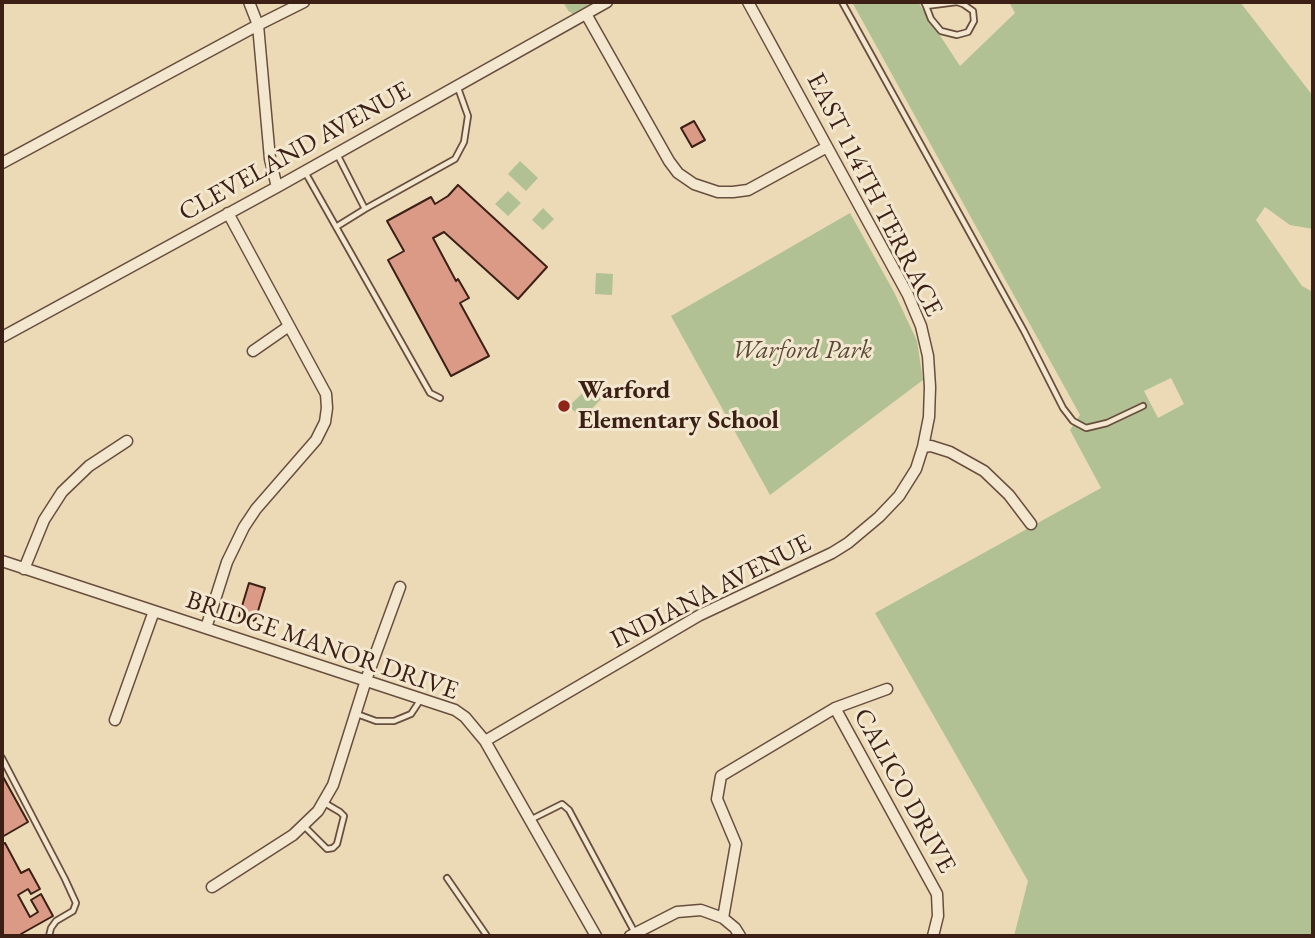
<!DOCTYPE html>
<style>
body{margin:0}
#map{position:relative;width:1315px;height:938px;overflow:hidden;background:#ecdab6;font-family:"EB Garamond",serif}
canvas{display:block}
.frame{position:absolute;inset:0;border:4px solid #3c2016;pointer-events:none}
</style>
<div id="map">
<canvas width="1315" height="938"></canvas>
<div class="frame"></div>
</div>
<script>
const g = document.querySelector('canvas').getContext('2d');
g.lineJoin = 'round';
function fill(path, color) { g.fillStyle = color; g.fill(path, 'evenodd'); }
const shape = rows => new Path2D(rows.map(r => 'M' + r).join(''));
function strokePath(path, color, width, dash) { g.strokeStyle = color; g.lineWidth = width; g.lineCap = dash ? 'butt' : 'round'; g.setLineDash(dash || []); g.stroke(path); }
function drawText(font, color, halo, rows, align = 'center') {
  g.font = font + ' "EB Garamond",serif'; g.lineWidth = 6; g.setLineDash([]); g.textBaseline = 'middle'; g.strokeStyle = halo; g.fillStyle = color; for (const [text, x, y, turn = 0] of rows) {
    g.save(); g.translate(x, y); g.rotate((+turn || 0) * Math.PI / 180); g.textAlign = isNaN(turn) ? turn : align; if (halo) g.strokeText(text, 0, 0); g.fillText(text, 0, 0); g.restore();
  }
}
const green = shape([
 [563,2,599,2,573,16,571,12,569,12],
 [852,2,918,2,960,66,1015,13,1009,2,1240,2,1313,96,1313,229,1290,225,1265,207,1256,220,1302,286,1313,292,1313,936,1014,936,1028,881,875,613,1101,488,1070,430,1080,415],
 [1171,378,1184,404,1158,418,1144,391],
 [520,161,538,178,526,191,508,174],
 [508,191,521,203,508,216,495,204],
 [543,208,554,219,543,230,532,220],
 [850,213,894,292,917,341,923,380,770,495,671,316],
 [596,273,613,274,612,295,595,294],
 [593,383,605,395,582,419,569,406]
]);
const building = shape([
 [694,121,705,140,692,147,681,128,694,121],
 [458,185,547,267,518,299,444,232,433,238,456,281,458,279,469,298,460,303,489,356,451,376,388,260,404,251,387,221,431,197,435,204,448,196,458,185],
 [249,583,265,588,255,621,239,616,249,583],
 [2,775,28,822,2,837,2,775],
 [5,843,21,873,29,869,40,889,31,894,28,889,18,895,30,917,38,912,31,900,41,894,53,916,21,934,22,936,2,936,2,844,5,843]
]);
const service = shape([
 [842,2,1024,331,1063,408,1073,421,1086,428,1107,423,1143,406],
 [924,2,926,6,957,2,963,4,973,11,974,21,968,32,957,35,941,31,931,19,926,6],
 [337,154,365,209,455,159,464,142,468,116,458,88],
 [305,172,430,393,440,398],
 [336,227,365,209],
 [357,714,376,721,394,721,411,714,421,699],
 [2,758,65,879,76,903,73,911,56,921,51,928,49,936],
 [530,820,562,804,569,810,635,933],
 [304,826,327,849,333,848,337,844,344,816,340,812,323,802],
 [447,878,487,936]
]);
const minor = shape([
 [249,2,258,25,270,159,277,187],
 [586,14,669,161,678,173,694,184,718,192,733,192,748,190,827,147],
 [2,163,258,25,304,2],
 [2,337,277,187,607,2],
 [253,351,289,326],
 [923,447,931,446,950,452,984,471,1009,495,1031,524],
 [2,561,455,710,465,717,485,741,596,936],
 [24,569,44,520,62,492,89,466,127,441],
 [206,628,227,562,244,527,256,509,316,440,325,422,327,408,326,394,228,213],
 [835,708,937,894,938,916,933,936],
 [115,720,154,611],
 [485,741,700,615,832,553,848,543,879,517,899,496,916,469,923,447,929,417,930,387,928,356,921,326,908,295,748,2],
 [212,887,293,835,318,811,333,785,366,680,400,587],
 [723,918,736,844,717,799,721,776,835,708,887,689],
 [630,936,677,912,701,910,723,918,735,928,740,936]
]);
const markers = [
 [564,406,7,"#8f2418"]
];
const streetNames = [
 ["CLEVELAND AVENUE",295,152,-29],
 ["EAST 114TH TERRACE",874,195,63],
 ["INDIANA AVENUE",711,592,-27],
 ["BRIDGE MANOR DRIVE",322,646,19],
 ["CALICO DRIVE",904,791,61]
];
const parkNames = [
 ["Warford Park",802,351]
];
const poiNames = [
 ["Warford",578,391],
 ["Elementary School",578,421]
];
fill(green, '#b1c193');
fill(building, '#db9a86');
strokePath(building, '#3c2016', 2);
strokePath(service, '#684e3e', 8);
strokePath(minor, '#684e3e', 13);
strokePath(service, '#f3e7d0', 4.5);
strokePath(minor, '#f3e7d0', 10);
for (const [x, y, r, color] of markers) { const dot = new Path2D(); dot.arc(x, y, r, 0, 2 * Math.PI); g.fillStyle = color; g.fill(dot); strokePath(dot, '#f3e7d0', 2.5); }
drawText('26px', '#3c2016', '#f3e7d0', streetNames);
drawText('italic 26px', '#594835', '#f3e7d0', parkNames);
drawText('bold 26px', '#3c2016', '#f3e7d0', poiNames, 'left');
</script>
